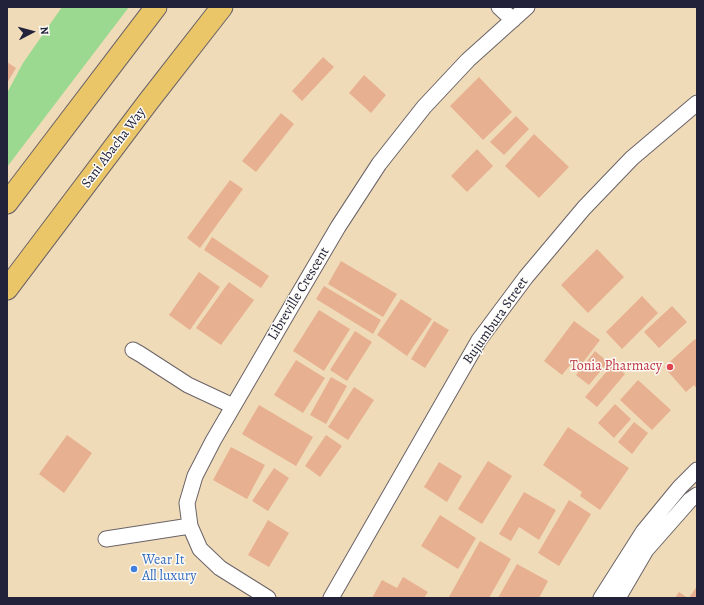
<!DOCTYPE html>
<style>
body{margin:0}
#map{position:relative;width:704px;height:605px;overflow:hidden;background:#f0dbb9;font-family:Alegreya,serif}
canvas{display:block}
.frame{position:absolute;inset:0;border:8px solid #22223b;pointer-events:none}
.north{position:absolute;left:12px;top:12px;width:40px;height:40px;-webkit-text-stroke:3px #fdfcf7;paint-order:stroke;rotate:84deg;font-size:11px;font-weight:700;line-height:16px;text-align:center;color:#22223b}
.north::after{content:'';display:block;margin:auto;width:14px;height:18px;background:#22223b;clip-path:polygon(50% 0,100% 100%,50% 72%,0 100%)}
</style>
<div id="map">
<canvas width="704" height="605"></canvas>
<div class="frame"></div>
<div class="north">N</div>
</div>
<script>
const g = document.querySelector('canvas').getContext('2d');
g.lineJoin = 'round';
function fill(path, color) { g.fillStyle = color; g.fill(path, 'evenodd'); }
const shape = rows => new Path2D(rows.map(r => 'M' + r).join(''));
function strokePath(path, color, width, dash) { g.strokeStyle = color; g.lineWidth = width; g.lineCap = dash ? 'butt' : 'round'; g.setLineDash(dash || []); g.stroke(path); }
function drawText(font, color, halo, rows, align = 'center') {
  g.font = font + ' Alegreya,serif'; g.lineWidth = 3; g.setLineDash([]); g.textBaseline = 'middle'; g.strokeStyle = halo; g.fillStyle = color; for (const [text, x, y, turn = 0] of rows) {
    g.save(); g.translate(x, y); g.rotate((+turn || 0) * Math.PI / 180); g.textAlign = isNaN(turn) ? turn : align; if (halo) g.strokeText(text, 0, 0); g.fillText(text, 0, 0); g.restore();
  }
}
const green = shape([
 [62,7,129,7,7,167,7,93,23,63]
]);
const building = shape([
 [323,57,334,67,302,101,292,91],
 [7,62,16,68,7,83],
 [364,75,386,95,371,113,349,93],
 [479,77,512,112,483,140,450,106],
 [281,113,294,124,256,172,242,161],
 [516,116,529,129,504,155,490,142],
 [534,134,569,167,539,198,505,166],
 [477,149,493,166,467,192,451,176],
 [230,180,243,189,200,248,187,238],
 [212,237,269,276,261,288,204,250],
 [597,249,624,277,588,313,561,285],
 [341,261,397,294,383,317,328,284],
 [199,272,220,287,190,330,169,315],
 [229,282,254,300,221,345,196,328],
 [324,286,381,320,373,334,316,299],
 [642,296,658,313,622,349,606,332],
 [401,299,432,319,407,356,377,335],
 [672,306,687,322,659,348,644,332],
 [319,310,350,329,324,371,293,351],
 [434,321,449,330,425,368,411,359],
 [574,321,600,340,578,369,571,364,562,375,544,361],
 [355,331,372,342,347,381,330,370],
 [695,339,697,341,697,389,694,385,686,392,664,367],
 [595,351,608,362,589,385,576,375],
 [296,360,325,378,303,413,274,395],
 [613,364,625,374,597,407,585,397],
 [331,377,347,386,326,424,310,415],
 [638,380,671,410,652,430,620,400],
 [354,387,374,400,348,440,328,427],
 [615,404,631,419,614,438,598,423],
 [259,405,313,437,296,466,242,434],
 [634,422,648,433,632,454,618,442],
 [568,427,629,468,600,510,580,496,582,492,543,465],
 [67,435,92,453,64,493,39,474],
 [326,435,342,446,320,477,305,466],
 [231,447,265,465,247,499,213,480],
 [488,461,512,476,482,524,458,509],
 [439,462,462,476,447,502,424,487],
 [274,468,289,478,268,511,252,501],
 [524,492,556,510,539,540,519,527,511,541,499,534],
 [569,500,591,514,559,566,538,553],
 [440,515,476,538,458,569,421,546],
 [268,520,289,533,269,567,248,555],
 [480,541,511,559,489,598,450,598,449,597],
 [517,564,548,581,539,598,498,598],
 [403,577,428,592,424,598,372,598,382,580,397,588],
 [697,586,697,598,689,598],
 [679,592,688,598,675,598]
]);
const minor = shape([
 [499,7,513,20],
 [133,350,140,354,188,385,233,406],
 [106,539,190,526],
 [268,598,220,568,200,549,190,526,187,503,195,476,213,441,291,307,338,227,379,164,424,107,468,60,527,7],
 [331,598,479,340,526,277,584,208,632,158,697,103],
 [601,598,643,532,680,487,697,470],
 [618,598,646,550,690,500,697,495]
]);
const highway = shape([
 [7,203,156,7],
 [7,289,148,102,222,7]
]);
const markers = [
 [670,367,4,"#e0444e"],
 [134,569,4,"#3f7fe0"]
];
const streetNames = [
 ["Sani Abacha Way",114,148,-53],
 ["Libreville Crescent",299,294,-59],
 ["Bujumbura Street",496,321,-55]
];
const healthNames = [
 ["Tonia Pharmacy",662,367]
];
const shopNames = [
 ["Wear It",142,561],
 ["All luxury",142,577]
];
fill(green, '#9ad98f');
fill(building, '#e7b090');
strokePath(minor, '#6a6367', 17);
strokePath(highway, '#6a6367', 23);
strokePath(minor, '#fff', 15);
strokePath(highway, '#ebc669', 21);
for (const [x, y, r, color] of markers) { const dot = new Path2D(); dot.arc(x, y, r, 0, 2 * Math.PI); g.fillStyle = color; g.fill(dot); strokePath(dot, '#fdfcf7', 1.5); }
drawText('14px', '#22223b', '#fdfcf7', streetNames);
drawText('14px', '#be3a42', '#fdfcf7', healthNames, 'right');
drawText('14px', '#366cbe', '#fdfcf7', shopNames, 'left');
</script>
